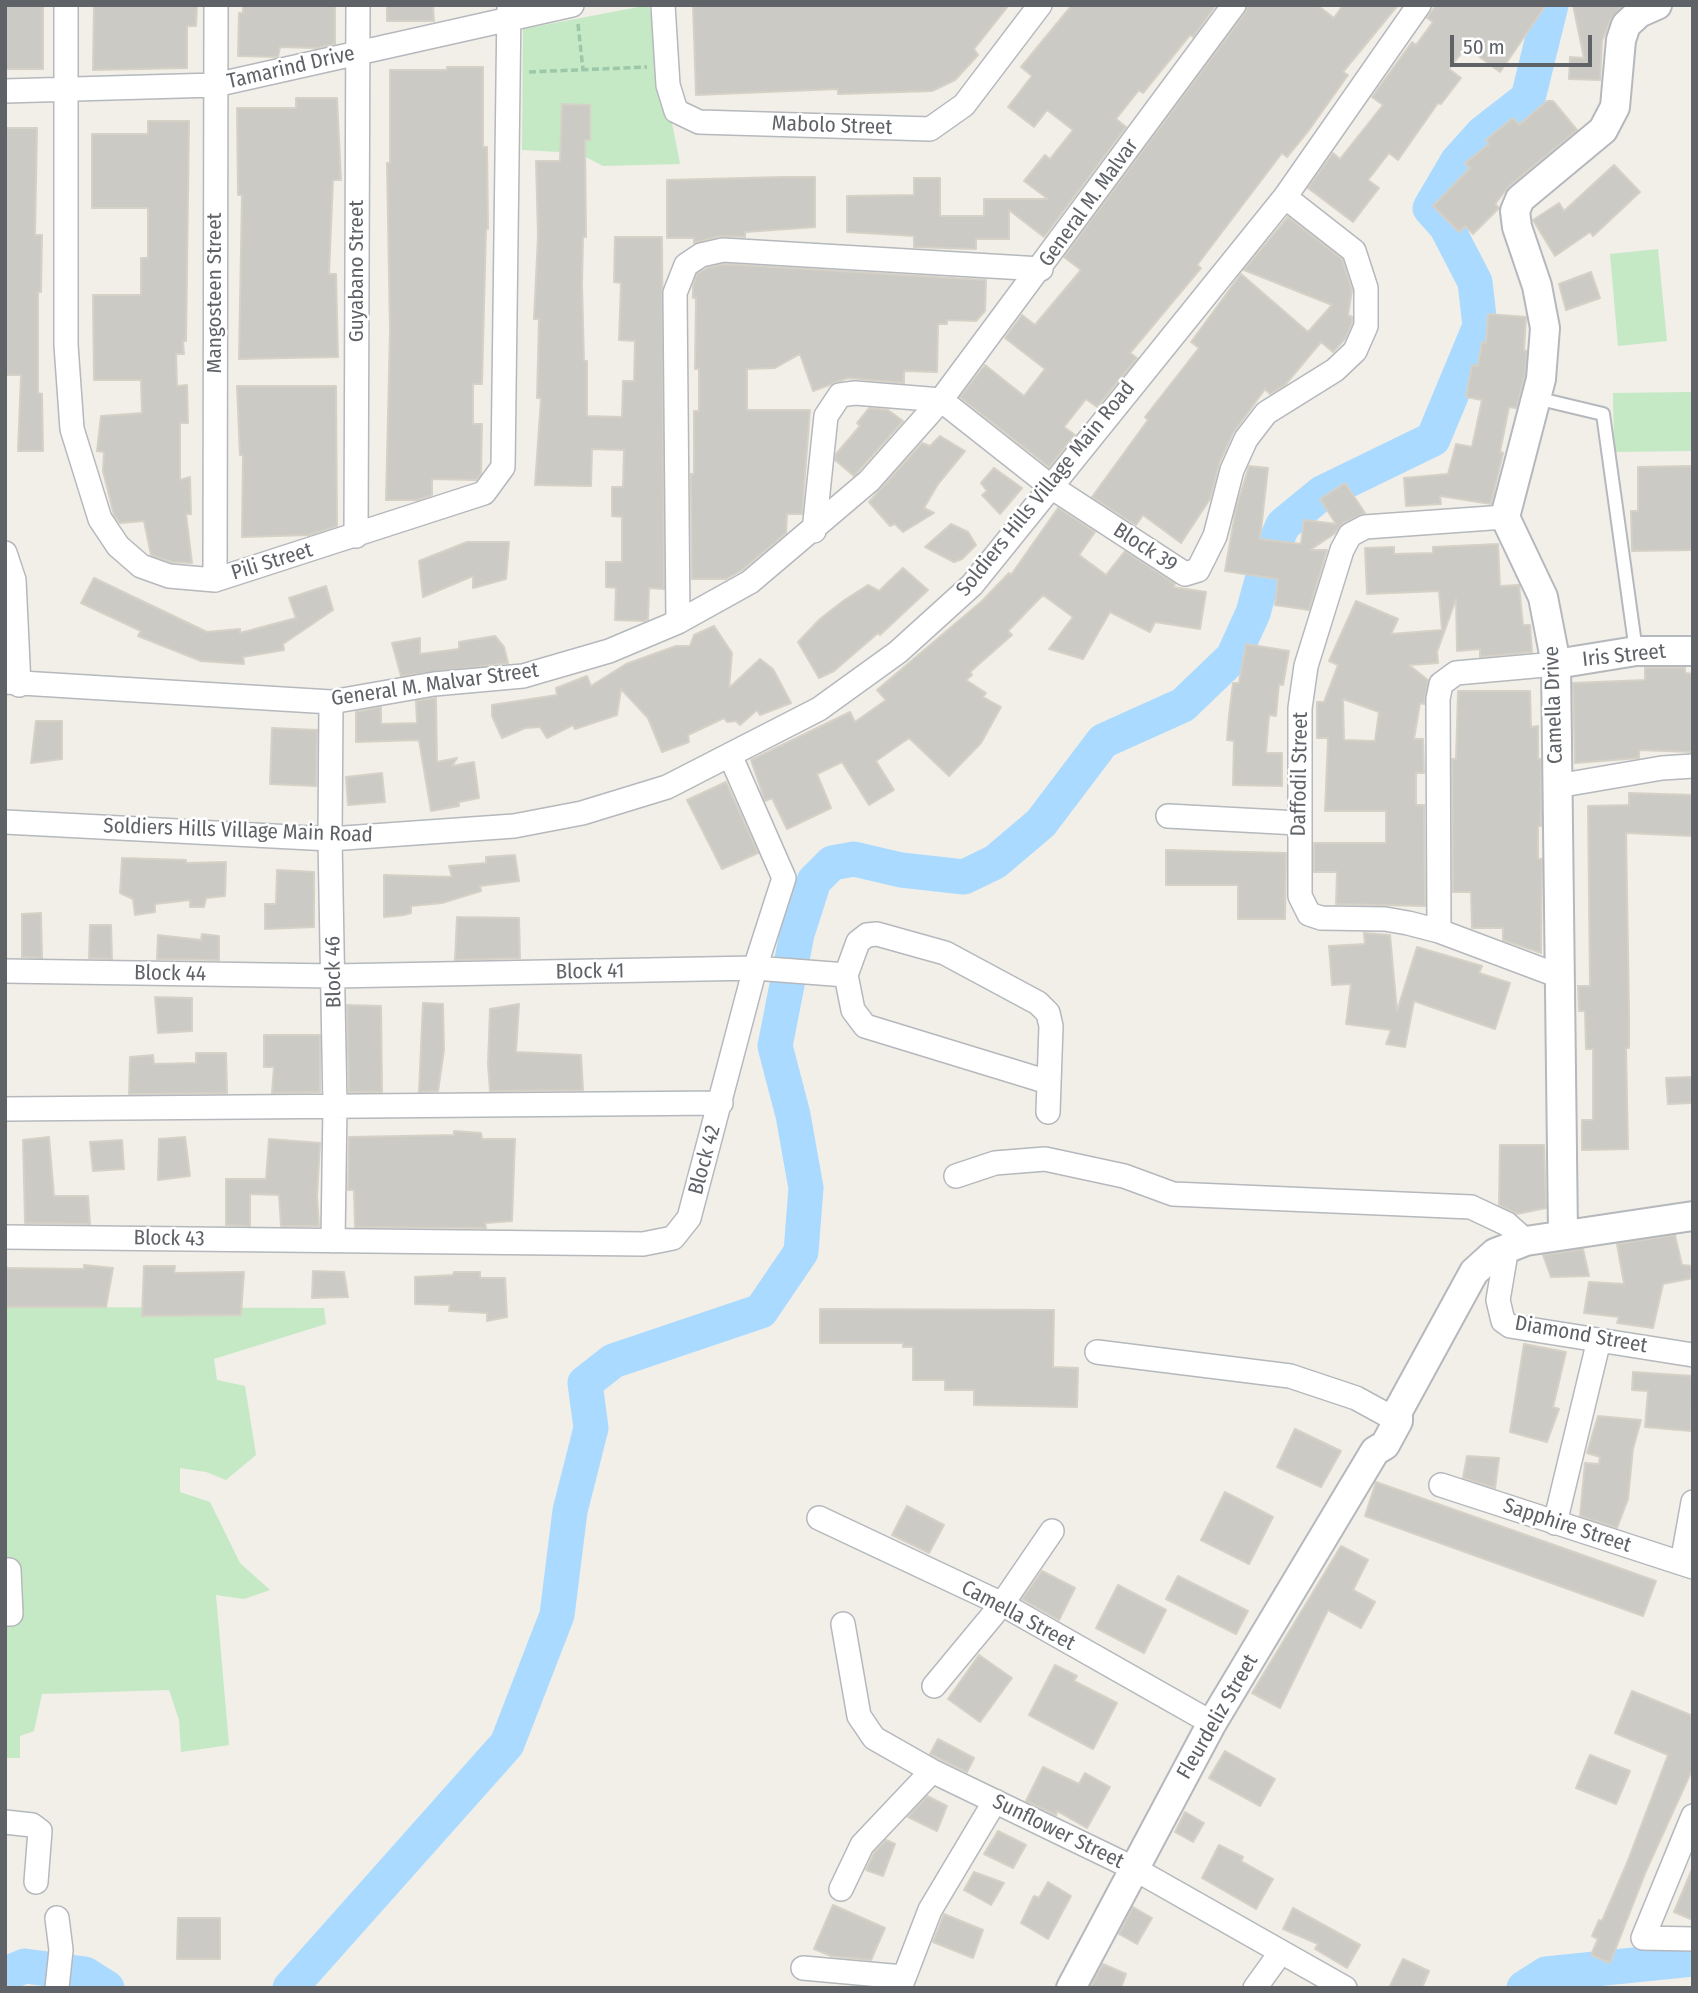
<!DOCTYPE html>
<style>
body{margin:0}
#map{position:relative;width:1698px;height:1993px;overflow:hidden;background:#f1efe8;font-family:"Fira Sans Condensed",sans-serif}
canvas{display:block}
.frame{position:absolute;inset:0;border:7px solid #5f6368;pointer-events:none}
.scale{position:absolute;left:1450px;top:35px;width:142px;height:32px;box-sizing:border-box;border:4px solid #5f6368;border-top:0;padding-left:9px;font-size:21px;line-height:24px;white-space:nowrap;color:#5f6368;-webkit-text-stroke:5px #fff;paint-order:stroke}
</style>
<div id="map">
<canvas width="1698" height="1993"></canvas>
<div class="frame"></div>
<div class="scale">50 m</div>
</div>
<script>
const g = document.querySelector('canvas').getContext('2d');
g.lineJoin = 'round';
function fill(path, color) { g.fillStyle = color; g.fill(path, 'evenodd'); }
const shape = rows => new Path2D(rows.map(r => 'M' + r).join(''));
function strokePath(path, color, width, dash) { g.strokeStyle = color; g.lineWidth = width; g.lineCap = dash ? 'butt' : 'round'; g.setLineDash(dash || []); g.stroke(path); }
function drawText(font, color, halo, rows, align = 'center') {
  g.font = font + ' "Fira Sans Condensed",sans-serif'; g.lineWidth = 5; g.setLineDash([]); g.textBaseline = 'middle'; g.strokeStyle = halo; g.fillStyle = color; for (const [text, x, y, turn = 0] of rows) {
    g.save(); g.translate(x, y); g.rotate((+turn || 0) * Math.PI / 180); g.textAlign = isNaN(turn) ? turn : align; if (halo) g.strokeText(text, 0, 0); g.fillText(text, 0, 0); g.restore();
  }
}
const green = shape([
 [649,5,680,164,603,166,578,153,522,150,523,29],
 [1658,249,1667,341,1618,346,1610,254],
 [1693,392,1693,451,1614,452,1613,393],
 [5,1307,324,1308,326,1324,214,1359,217,1380,245,1386,256,1455,226,1480,206,1472,180,1468,180,1492,210,1502,240,1563,270,1590,244,1599,216,1595,229,1745,181,1752,179,1720,169,1690,42,1694,34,1731,20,1736,20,1758,5,1758]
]);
const river = shape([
 [5,1974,25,1966,85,1974,107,1988],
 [290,1988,507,1744,557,1615,570,1511,591,1428,585,1383,613,1361,761,1311,801,1252,806,1188,793,1115,775,1046,797,934,814,881,832,863,854,859,901,870,964,877,995,862,1041,823,1103,741,1183,705,1233,657,1253,613,1267,562,1283,525,1322,493,1433,439,1480,326,1475,282,1446,226,1430,208,1457,162,1483,133,1528,98,1551,5],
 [1524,1988,1546,1974,1693,1959]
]);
const building = shape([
 [5,5,43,5,43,69,5,69,5,5],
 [94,5,197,5,196,26,187,26,187,68,93,70,94,5],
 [243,5,335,5,335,44,316,48,280,47,278,57,238,56,239,13,243,13,243,5],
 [387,5,433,5,434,21,387,21,387,5],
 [693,5,1009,5,974,49,978,55,955,80,932,91,838,94,838,89,696,95,693,5],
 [1072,5,1216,5,1193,37,1190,35,1143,93,1139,90,1116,119,1126,127,1044,237,1009,210,1009,239,976,239,976,249,914,247,914,236,847,232,847,196,914,195,914,178,940,178,940,216,984,216,984,199,1048,199,1024,181,1045,155,1050,159,1073,130,1047,110,1034,127,1008,107,1032,76,1021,67,1072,5],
 [1248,5,1317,5,1334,18,1343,5,1398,5,1343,72,1348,75,1309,130,1287,157,1282,153,1197,265,1201,268,1130,353,1137,358,1097,407,1086,399,1064,427,1075,435,1049,467,960,397,985,365,1024,396,1045,369,1005,338,1022,315,1035,325,1081,270,1064,257,1245,13,1248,5],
 [1436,5,1546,5,1500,72,1466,47,1449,69,1461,78,1441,104,1438,103,1398,160,1389,153,1368,180,1379,188,1353,222,1308,188,1333,153,1340,159,1383,105,1372,97,1412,42,1416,45,1433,22,1427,18,1436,5],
 [1573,5,1623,5,1611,19,1602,41,1600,80,1569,79,1570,57,1584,58,1573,5],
 [447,67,483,67,483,147,487,147,488,229,486,229,482,384,473,384,473,424,482,424,481,474,476,480,432,479,432,495,418,500,386,500,390,331,387,163,390,163,390,70,447,70,447,67],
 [296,98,337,98,341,180,333,180,329,274,336,274,338,357,239,359,242,195,238,195,237,108,296,108,296,98],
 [1547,101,1553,101,1577,130,1509,186,1495,204,1499,208,1473,234,1465,226,1459,232,1433,206,1470,168,1465,163,1489,144,1486,140,1513,118,1519,125,1547,101],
 [562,104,590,105,590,140,585,140,586,237,583,237,582,284,584,361,587,361,587,416,622,417,623,381,634,381,635,341,619,340,621,283,614,282,615,237,662,237,664,589,649,588,648,619,644,621,615,620,616,588,606,587,606,562,622,562,622,517,612,516,612,487,623,487,624,450,592,449,591,486,535,485,541,398,537,398,539,319,534,319,538,236,536,161,560,161,562,104],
 [148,121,189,121,186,341,183,341,184,354,176,354,177,386,187,385,188,423,180,423,180,480,190,477,191,514,186,514,192,563,172,562,151,555,144,521,120,523,114,515,103,471,104,452,97,451,101,416,142,413,141,380,94,380,93,295,141,295,141,258,148,258,148,208,92,208,92,134,148,134,148,121],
 [5,128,37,128,35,235,42,235,41,292,38,292,38,393,42,394,43,451,18,451,21,375,5,375,5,128],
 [1614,165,1640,192,1593,236,1590,232,1555,256,1533,220,1559,203,1564,211,1614,165],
 [782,177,815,177,815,227,745,232,745,237,720,236,694,243,694,238,667,238,667,180,782,177],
 [1288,217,1342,259,1352,290,1348,315,1352,317,1352,323,1345,339,1333,352,1321,342,1285,385,1270,394,1265,389,1233,433,1219,464,1210,499,1181,543,1143,515,1136,525,1092,497,1148,420,1145,417,1199,348,1191,342,1241,274,1308,332,1332,305,1244,270,1288,217],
 [724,264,986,280,985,311,976,321,947,320,947,324,938,324,937,372,904,371,904,383,848,378,813,391,800,354,775,368,747,369,747,410,810,410,802,514,787,514,786,533,742,570,726,579,692,579,691,489,691,474,694,474,694,411,699,411,699,369,695,369,696,298,693,298,693,286,697,274,707,268,724,264],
 [1591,272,1600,298,1566,310,1559,284,1591,272],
 [1488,314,1526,317,1524,350,1527,351,1525,376,1516,408,1509,407,1500,452,1503,453,1491,504,1440,496,1441,504,1406,506,1404,478,1448,474,1456,444,1472,447,1482,400,1466,397,1472,365,1478,366,1482,342,1486,343,1488,314],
 [237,386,336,386,337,526,309,535,242,537,243,455,240,455,237,386],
 [869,408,888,410,903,421,854,476,835,460,836,454,860,426,857,423,869,408],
 [940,436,965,451,938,484,924,508,934,513,903,532,895,524,890,526,869,502,922,443,930,446,940,436],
 [1249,466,1268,468,1260,539,1301,544,1304,520,1336,524,1320,499,1345,483,1365,513,1343,523,1334,534,1310,550,1327,550,1309,610,1275,605,1278,579,1225,571,1236,509,1249,466],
 [1693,466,1693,550,1632,551,1631,511,1638,511,1638,467,1693,466],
 [994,468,1022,488,1000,514,982,495,987,491,981,483,994,468],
 [1058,508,1095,532,1079,555,1106,575,1125,551,1175,584,1173,587,1206,592,1200,629,1155,622,1150,632,1110,612,1083,659,1049,649,1073,617,1043,595,1008,631,1012,635,970,672,972,675,966,680,986,693,983,697,1001,707,981,743,949,776,909,738,876,761,894,790,869,805,842,762,817,774,831,808,787,829,772,798,765,801,751,760,850,712,855,722,886,700,877,690,982,601,1009,573,1011,575,1058,508],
 [951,524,968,532,976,545,962,559,954,562,925,547,951,524],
 [467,542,509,542,506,579,473,588,473,576,423,597,419,561,467,542],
 [1498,544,1500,586,1519,585,1523,625,1530,625,1532,652,1480,657,1480,649,1457,651,1456,599,1437,652,1438,663,1409,665,1428,680,1424,704,1420,703,1414,739,1423,739,1424,773,1416,773,1416,805,1424,805,1425,906,1336,904,1337,872,1314,872,1314,843,1386,843,1386,811,1325,811,1328,738,1317,738,1317,702,1324,702,1338,665,1329,661,1356,601,1398,619,1391,634,1442,630,1439,591,1367,594,1365,548,1394,547,1394,554,1433,553,1433,547,1498,544],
 [1343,699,1379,712,1375,741,1344,740,1343,699],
 [903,568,928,590,880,635,878,633,834,671,819,678,798,642,820,619,843,601,868,585,879,591,903,568],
 [94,578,207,632,240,629,240,633,296,618,289,598,326,586,333,610,283,644,284,650,243,657,244,664,201,661,138,636,141,631,81,603,94,578],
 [714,626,732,653,729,688,760,659,773,669,791,703,760,715,757,710,740,725,736,721,727,722,724,718,688,735,689,742,662,752,648,718,621,689,617,715,575,729,573,725,547,738,540,727,525,728,502,738,492,716,492,705,557,695,556,688,587,676,591,686,626,664,676,646,690,646,694,635,714,626],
 [495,636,504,647,508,663,401,676,392,643,420,638,420,654,459,649,459,642,495,636],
 [1246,644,1289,651,1283,685,1279,684,1276,716,1269,715,1266,753,1282,753,1282,786,1233,785,1234,741,1227,740,1229,715,1233,683,1239,683,1246,644],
 [1645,668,1685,668,1685,673,1693,674,1693,752,1639,750,1639,758,1575,763,1573,683,1645,680,1645,668],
 [1458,691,1530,691,1531,727,1538,726,1538,759,1541,759,1541,826,1538,826,1538,859,1542,859,1541,953,1503,940,1503,928,1472,928,1471,892,1453,892,1452,759,1456,759,1458,691],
 [436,698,437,762,457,758,452,766,474,762,479,798,459,802,459,806,431,811,419,740,356,742,356,712,381,707,381,724,417,723,416,701,436,698],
 [36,721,62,721,62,759,31,763,36,721],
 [272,728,317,730,316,786,270,784,272,728],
 [382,773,385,802,348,805,346,777,382,773],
 [726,782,758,853,722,869,687,800,726,782],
 [1629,793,1693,795,1693,836,1626,833,1629,1012,1629,1048,1626,1048,1628,1149,1582,1150,1582,1120,1593,1120,1593,1049,1586,1049,1585,1011,1579,1011,1578,986,1590,986,1588,806,1629,805,1629,793],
 [1166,850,1286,853,1285,919,1238,919,1238,885,1166,885,1166,850],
 [515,855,519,881,480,886,481,891,442,903,411,906,411,913,404,915,384,917,384,875,452,877,449,866,486,863,486,857,515,855],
 [122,858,186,860,186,863,226,862,225,896,206,898,204,907,190,907,190,900,155,904,155,912,135,915,133,899,120,893,122,858],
 [277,870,314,872,314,927,265,929,265,904,276,904,277,870],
 [41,913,42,958,22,957,22,914,41,913],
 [457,917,519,918,520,958,455,960,457,917],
 [90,925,111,925,112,959,89,958,90,925],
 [1364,933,1390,935,1397,1011,1417,947,1482,966,1479,973,1510,983,1495,1029,1414,1001,1405,1047,1386,1044,1391,1030,1346,1024,1351,984,1332,985,1329,946,1365,944,1364,933],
 [202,934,219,936,219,960,157,959,158,935,201,940,202,934],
 [155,997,192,998,192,1031,158,1033,155,997],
 [423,1003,443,1004,444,1050,438,1091,419,1092,423,1003],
 [519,1004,516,1052,581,1055,583,1090,490,1091,488,1064,490,1009,519,1004],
 [347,1005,381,1006,382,1092,349,1092,347,1005],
 [264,1035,320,1035,320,1092,272,1093,274,1067,264,1067,264,1035],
 [196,1053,226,1053,227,1093,129,1094,130,1057,153,1055,154,1064,196,1063,196,1053],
 [1693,1077,1693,1103,1668,1104,1666,1078,1693,1077],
 [454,1131,481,1133,482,1139,515,1139,512,1221,485,1223,486,1228,355,1227,354,1190,348,1190,349,1137,454,1135,454,1131],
 [49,1137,54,1196,88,1196,90,1224,25,1223,23,1140,49,1137],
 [185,1137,190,1176,158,1180,159,1139,185,1137],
 [269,1139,320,1143,317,1196,319,1226,281,1226,279,1195,250,1194,250,1226,226,1225,226,1179,266,1179,269,1139],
 [122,1140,124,1169,93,1171,90,1142,122,1140],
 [1500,1145,1544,1145,1546,1208,1517,1214,1499,1205,1500,1145],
 [1675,1235,1682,1265,1693,1266,1693,1278,1663,1284,1653,1328,1617,1323,1619,1317,1584,1313,1589,1282,1624,1284,1617,1244,1675,1235],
 [1583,1249,1589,1276,1551,1277,1543,1255,1583,1249],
 [84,1265,113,1268,106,1307,5,1307,5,1268,84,1269,84,1265],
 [144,1266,175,1266,174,1273,244,1272,241,1315,142,1316,144,1266],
 [313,1271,344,1272,348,1297,312,1298,313,1271],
 [454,1272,480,1272,480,1278,505,1278,507,1317,487,1321,487,1313,449,1311,450,1305,415,1304,415,1277,453,1275,454,1272],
 [820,1309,1054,1310,1053,1367,1078,1368,1077,1407,974,1405,974,1390,945,1390,945,1380,913,1380,913,1347,903,1347,903,1343,820,1343,820,1309],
 [1524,1344,1566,1352,1553,1407,1559,1409,1547,1442,1510,1432,1524,1344],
 [1633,1372,1693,1376,1691,1431,1645,1427,1648,1391,1632,1390,1633,1372],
 [1598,1416,1641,1420,1633,1449,1628,1499,1617,1528,1580,1516,1585,1463,1599,1464,1600,1457,1587,1453,1598,1416],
 [1295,1429,1341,1451,1321,1487,1277,1467,1295,1429],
 [1467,1456,1499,1458,1495,1488,1463,1478,1467,1456],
 [1376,1482,1656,1581,1643,1616,1365,1516,1376,1482],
 [1225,1492,1273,1517,1249,1564,1201,1540,1225,1492],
 [907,1506,944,1525,929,1553,892,1535,907,1506],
 [1341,1546,1368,1560,1353,1590,1375,1602,1361,1628,1328,1610,1280,1708,1252,1693,1341,1546],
 [1042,1571,1075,1588,1059,1620,1022,1599,1042,1571],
 [1178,1576,1248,1611,1236,1634,1166,1599,1178,1576],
 [1118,1585,1166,1610,1144,1653,1096,1628,1118,1585],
 [979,1655,1012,1678,980,1722,948,1699,979,1655],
 [1055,1665,1077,1676,1074,1681,1117,1703,1093,1749,1029,1715,1055,1665],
 [1632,1691,1693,1716,1693,1768,1646,1871,1610,1963,1591,1955,1598,1939,1592,1936,1599,1920,1602,1921,1627,1863,1668,1755,1615,1733,1632,1691],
 [938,1739,974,1758,967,1772,930,1754,938,1739],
 [1225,1751,1275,1779,1260,1806,1209,1778,1225,1751],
 [1590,1755,1630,1771,1616,1804,1576,1788,1590,1755],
 [1043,1767,1079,1784,1085,1773,1110,1787,1087,1828,1057,1811,1056,1815,1026,1801,1043,1767],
 [927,1796,947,1806,937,1831,908,1817,927,1796],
 [1185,1812,1204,1823,1193,1842,1175,1832,1185,1812],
 [998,1831,1026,1845,1013,1868,984,1854,998,1831],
 [886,1840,895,1844,883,1876,866,1870,874,1853,886,1840],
 [1219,1845,1243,1857,1241,1861,1273,1879,1256,1909,1202,1878,1219,1845],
 [1693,1867,1693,1920,1674,1912,1693,1867],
 [974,1872,1004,1883,991,1905,964,1890,974,1872],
 [1048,1882,1071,1896,1048,1939,1021,1923,1034,1896,1039,1898,1048,1882],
 [833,1905,885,1928,871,1960,831,1956,814,1949,833,1905],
 [1133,1907,1152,1918,1137,1944,1119,1934,1133,1907],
 [1293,1908,1360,1945,1347,1968,1315,1949,1318,1944,1283,1929,1293,1908],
 [944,1914,983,1930,973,1958,933,1942,944,1914],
 [178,1918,220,1918,220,1959,177,1959,178,1918],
 [1403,1959,1429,1971,1422,1988,1389,1988,1403,1959],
 [1103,1964,1126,1974,1121,1988,1090,1988,1103,1964]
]);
const path = shape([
 [578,24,583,70],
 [529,72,647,67]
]);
const service = shape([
 [1536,398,1603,414,1636,651]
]);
const minor = shape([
 [66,5,66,345,72,429,100,519,118,546,141,566,169,576,215,580,484,493,503,467,509,5],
 [663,5,668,85,676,111,699,122,930,129,964,105,1040,5],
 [5,91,215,85,572,5],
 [1505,517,1365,527,1350,535,1342,550,1306,666,1300,708,1300,896,1309,914,1321,918,1385,919,1408,923,1439,931,1559,976],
 [814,531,826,416,840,395,855,393,941,400,1050,486,1185,574,1198,570,1215,536,1232,470,1246,439,1266,413,1335,370,1355,351,1366,326,1366,288,1354,251,1285,197],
 [356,536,358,5],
 [5,553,14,580,19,685],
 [215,580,216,5],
 [678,622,675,293,686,265,701,255,723,250,1041,269],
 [5,682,331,702,434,684,523,676,609,651,678,622,750,582,869,481,941,400,1234,5],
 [331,702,330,839,335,1106,333,1241],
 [1557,786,1662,768,1693,766],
 [1168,816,1298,823],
 [5,822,330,839,514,826,582,813,667,787,819,709,898,652,972,585,1285,197,1419,5],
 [1439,931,1438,699,1441,684,1456,673,1556,664],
 [5,971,334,976,755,968,846,975],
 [1048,1082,865,1026,853,1010,846,975,858,942,867,935,877,934,945,953,1038,1003,1048,1013,1051,1026,1048,1112],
 [5,1109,721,1103],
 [956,1176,995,1163,1045,1159,1124,1176,1173,1194,1471,1207,1507,1224,1526,1241],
 [5,1237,643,1244,673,1238,689,1218,755,968,784,878,730,755],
 [1507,1247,1498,1300,1503,1321,1510,1326,1693,1355],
 [1097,1352,1290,1376,1356,1398,1398,1421],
 [1441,1485,1693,1567],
 [819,1518,1002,1604,1212,1723],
 [1555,1523,1599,1340],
 [1682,1563,1693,1502],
 [5,1570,9,1570,11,1614,5,1614],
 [843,1624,859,1716,874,1738,932,1771,1133,1868,1345,1988],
 [934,1686,1002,1604,1052,1531],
 [1693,1816,1643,1938,1693,1939],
 [5,1822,32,1825,40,1831,36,1882],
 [841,1889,862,1845,932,1771],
 [57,1918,61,1950,57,1988],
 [803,1968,903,1977],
 [900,1988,930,1910,995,1801],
 [1255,1988,1281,1952]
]);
const tertiary = shape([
 [1556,664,1636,651,1693,651],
 [1563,1234,1556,664,1543,597,1505,517,1541,379,1545,328,1537,286,1517,227,1515,211,1520,199,1603,130,1615,107,1621,40,1626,25,1639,13,1657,5],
 [1071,1988,1212,1723,1375,1451,1385,1445,1398,1421,1398,1411,1474,1272,1495,1253,1526,1241,1693,1216]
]);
const streetNames = [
 ["Tamarind Drive",291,68,-13],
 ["Mabolo Street",832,126,2],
 ["General M. Malvar",1089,203,-54],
 ["Guyabano Street",357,271,-90],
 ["Mangosteen Street",215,293,-90],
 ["Soldiers Hills Village Main Road",1046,489,-51],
 ["Block 39",1145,548,33],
 ["Pili Street",272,562,-17],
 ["Iris Street",1624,656,-6],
 ["General M. Malvar Street",435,685,-8],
 ["Camella Drive",1554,705,-92],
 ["Daffodil Street",1300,774,-89],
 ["Soldiers Hills Village Main Road",238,831,2],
 ["Block 46",334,972,-91],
 ["Block 41",590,972,-1],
 ["Block 44",170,974,1],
 ["Block 42",705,1160,-75],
 ["Block 43",169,1239,1],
 ["Diamond Street",1581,1335,10],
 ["Sapphire Street",1567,1526,18],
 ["Camella Street",1018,1616,28],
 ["Fleurdeliz Street",1218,1717,-60],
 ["Sunflower Street",1058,1832,26]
];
fill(green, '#c5e8c5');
strokePath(river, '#aadaff', 35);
fill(building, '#cccac5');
strokePath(building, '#d6d1c6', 2);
strokePath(service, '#b5b8bc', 16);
strokePath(minor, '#b5b8bc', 26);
strokePath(tertiary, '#b5b8bc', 32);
strokePath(path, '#9cc7a9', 3.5, [7, 3.5]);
strokePath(service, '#fff', 12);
strokePath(minor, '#fff', 23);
strokePath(tertiary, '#fff', 28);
drawText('21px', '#5f6368', '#fff', streetNames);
</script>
